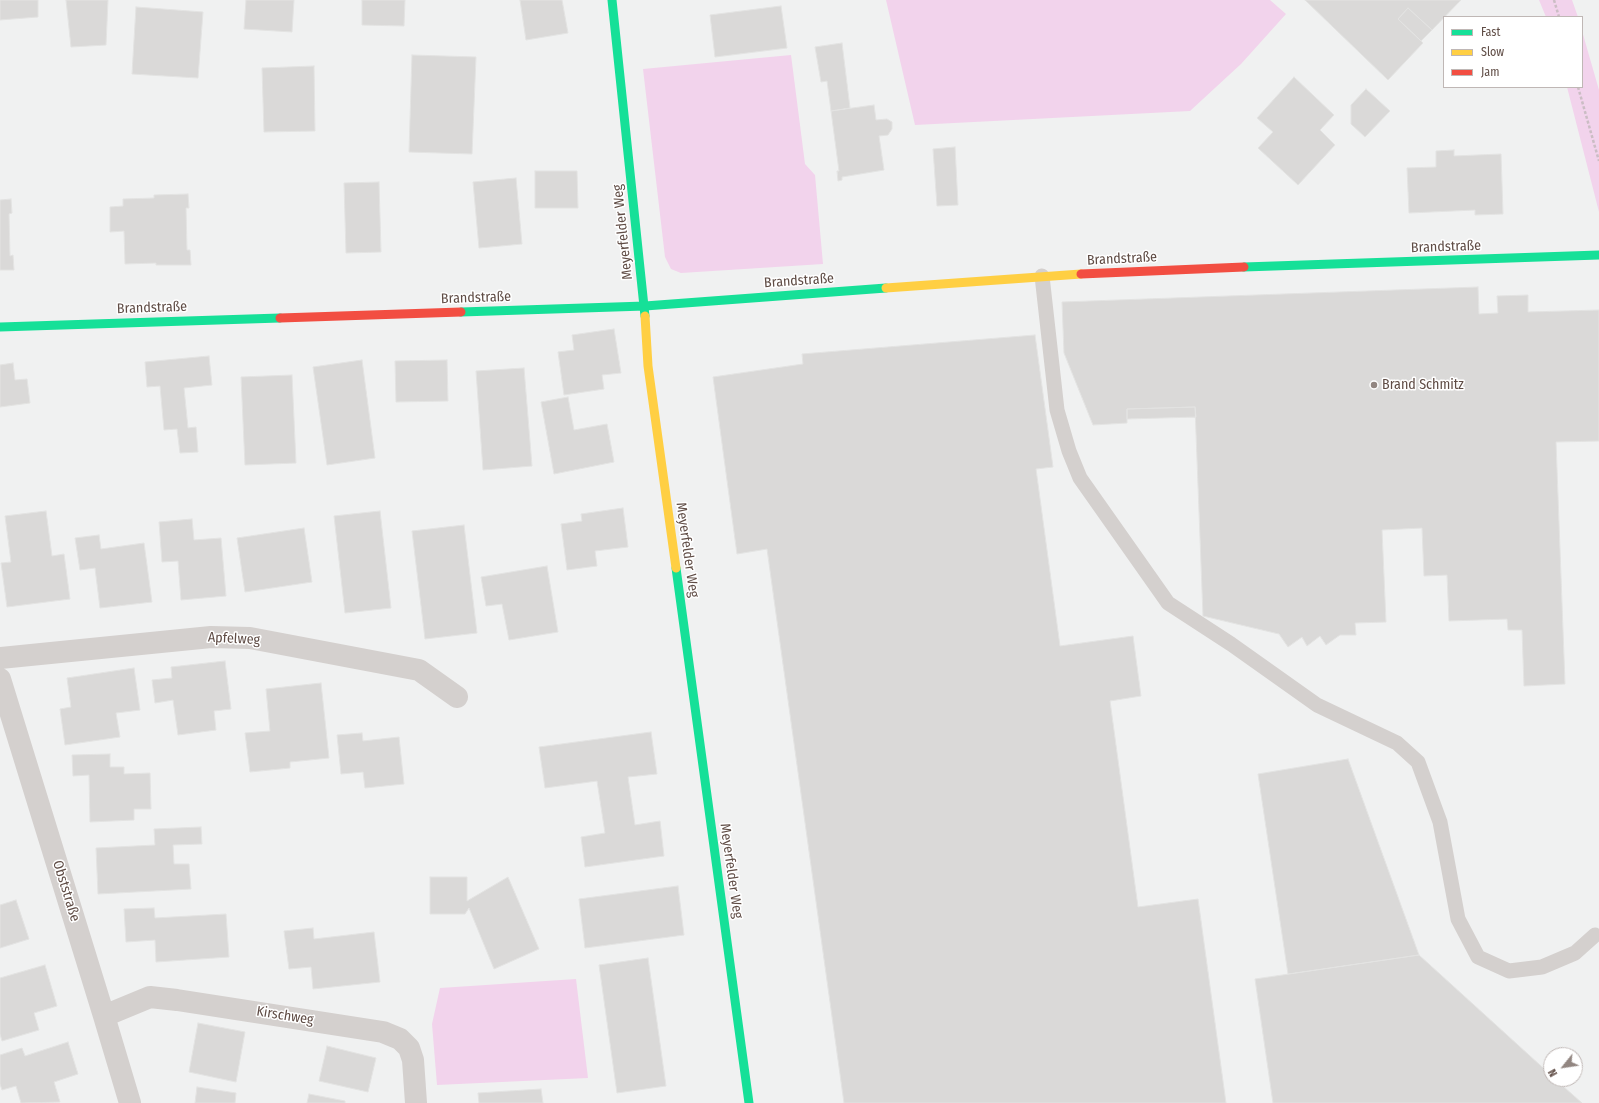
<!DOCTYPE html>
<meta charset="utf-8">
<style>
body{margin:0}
#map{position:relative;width:1599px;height:1103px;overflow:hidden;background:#f0f1f1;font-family:"Fira Sans Condensed",sans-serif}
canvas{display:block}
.legend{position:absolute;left:1443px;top:16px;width:140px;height:72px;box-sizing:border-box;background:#fff;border:1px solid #bfb7b5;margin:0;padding:5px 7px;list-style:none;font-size:12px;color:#5f4c45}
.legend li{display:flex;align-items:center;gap:8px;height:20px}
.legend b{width:20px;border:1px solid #bfb7b5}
.north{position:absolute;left:1543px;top:1047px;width:40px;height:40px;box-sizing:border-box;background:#fff;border:1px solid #bfb7b5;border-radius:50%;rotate:240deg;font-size:11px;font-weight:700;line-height:16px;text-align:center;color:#5f4c45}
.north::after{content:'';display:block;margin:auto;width:14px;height:18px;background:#928681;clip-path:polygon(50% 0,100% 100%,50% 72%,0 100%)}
</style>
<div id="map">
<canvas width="1599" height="1103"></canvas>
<ul class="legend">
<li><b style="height:5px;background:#16e098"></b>Fast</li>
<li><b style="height:5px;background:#ffcf43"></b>Slow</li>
<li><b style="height:5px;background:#f24e42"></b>Jam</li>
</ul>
<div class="north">N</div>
</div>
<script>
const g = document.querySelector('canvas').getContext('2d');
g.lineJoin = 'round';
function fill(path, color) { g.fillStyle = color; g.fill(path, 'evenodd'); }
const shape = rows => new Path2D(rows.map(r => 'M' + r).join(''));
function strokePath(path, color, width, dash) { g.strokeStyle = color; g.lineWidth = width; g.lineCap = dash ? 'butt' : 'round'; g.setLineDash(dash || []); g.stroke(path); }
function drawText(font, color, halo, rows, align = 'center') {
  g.font = font + ' "Fira Sans Condensed",sans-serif'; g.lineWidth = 3; g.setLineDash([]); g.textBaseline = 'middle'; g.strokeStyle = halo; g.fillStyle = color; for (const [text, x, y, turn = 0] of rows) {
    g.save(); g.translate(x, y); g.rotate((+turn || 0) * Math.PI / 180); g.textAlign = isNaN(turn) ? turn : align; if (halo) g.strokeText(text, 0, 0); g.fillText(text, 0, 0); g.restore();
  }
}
const green = shape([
 [886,0,1270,0,1286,14,1241,64,1190,111,915,125],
 [1539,0,1572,0,1578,17,1546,17],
 [1582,31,1599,90,1599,212,1567,87,1582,87],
 [791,55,805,164,815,175,823,264,681,273,671,269,665,257,643,69],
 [576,979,588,1078,437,1085,432,1024,440,988]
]);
const building = shape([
 [0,0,38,0,38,17,0,20,0,0],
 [66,0,108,0,106,45,71,47,66,0],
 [246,0,294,0,292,32,244,29,246,0],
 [362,0,405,0,404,26,362,25,362,0],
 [520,0,562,0,568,33,526,40,520,0],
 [1305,0,1461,0,1432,30,1408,8,1398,19,1423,43,1388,80,1305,0],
 [781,6,787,48,715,57,710,15,781,6],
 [136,7,203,12,198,78,132,74,136,7],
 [1408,8,1432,30,1421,41,1398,19,1408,8],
 [842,43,850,108,831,111,827,81,821,82,815,47,842,43],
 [412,55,476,57,472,154,409,152,412,55],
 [314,66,315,131,264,132,262,68,314,66],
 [1294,77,1334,115,1320,130,1335,145,1298,185,1258,148,1273,132,1257,118,1294,77],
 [1366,89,1390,111,1365,137,1351,124,1351,105,1366,89],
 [874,105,876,120,887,119,892,122,892,129,888,135,879,136,884,170,842,177,842,180,838,181,837,171,839,171,831,111,874,105],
 [955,147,958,205,937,206,933,149,955,147],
 [1454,150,1454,156,1501,154,1503,214,1475,215,1475,210,1409,213,1407,168,1436,167,1436,151,1454,150],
 [535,171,577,171,578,208,535,208,535,171],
 [516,178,522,244,479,248,473,182,516,178],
 [379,182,381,252,346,253,344,183,379,182],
 [188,194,189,208,186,208,187,250,190,250,191,265,156,265,156,263,125,264,124,231,110,232,110,207,123,206,123,199,154,198,154,195,188,194],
 [11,199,12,213,9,214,10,256,13,255,14,270,0,270,0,200,11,199],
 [1478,287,1479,314,1498,313,1497,296,1528,295,1528,312,1599,310,1599,441,1556,442,1565,684,1524,686,1522,630,1508,630,1507,619,1449,621,1447,575,1424,576,1422,528,1382,530,1386,622,1355,623,1356,635,1340,635,1326,645,1320,636,1307,646,1302,637,1288,647,1279,634,1203,616,1195,407,1127,409,1127,423,1093,425,1064,353,1062,302,1478,287],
 [614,329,621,373,602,375,604,389,564,395,558,352,574,350,572,335,614,329],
 [1035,335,1053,467,1036,469,1060,646,1133,636,1141,696,1110,701,1138,907,1198,899,1226,1103,844,1103,767,549,737,554,713,377,803,364,802,354,1035,335],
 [209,356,212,385,184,388,188,428,196,427,198,452,180,453,177,429,164,430,160,386,147,387,145,362,209,356],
 [362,360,375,458,327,465,313,367,362,360],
 [447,360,448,401,396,402,395,361,447,360],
 [13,363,15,380,27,379,30,403,0,407,0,365,13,363],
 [524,368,532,466,483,470,476,371,524,368],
 [292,375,296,463,245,465,241,377,292,375],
 [568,397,574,430,607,424,614,462,554,474,541,402,568,397],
 [1195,407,1196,417,1127,419,1127,409,1195,407],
 [623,508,628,547,595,551,597,566,567,570,561,524,582,521,581,514,623,508],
 [46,511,52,556,64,554,70,599,7,607,1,563,11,562,5,516,46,511],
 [380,511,391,608,345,613,334,516,380,511],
 [192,519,194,540,221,538,226,596,181,600,178,561,162,562,159,522,192,519],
 [464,525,477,633,425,639,412,531,464,525],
 [304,528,312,582,245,592,237,538,304,528],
 [99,535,101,549,144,543,152,602,100,608,95,568,80,570,75,538,99,535],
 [547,566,558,632,509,640,502,604,486,606,481,577,547,566],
 [225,661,231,709,214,711,216,730,178,735,173,700,155,703,152,680,172,678,171,667,225,661],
 [134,668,140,710,116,713,120,737,65,745,60,709,71,707,67,678,134,668],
 [321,683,329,758,290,762,290,768,250,772,245,733,270,731,266,689,321,683],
 [651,732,657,774,628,777,635,825,660,821,664,856,585,867,581,837,605,833,597,781,545,788,539,747,651,732],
 [362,733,363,741,399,737,404,784,365,788,363,772,341,774,337,735,362,733],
 [110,754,110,767,124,767,124,774,150,773,151,809,134,809,134,820,90,822,89,775,73,776,72,755,110,754],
 [1348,759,1419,955,1288,974,1258,774,1348,759],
 [201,827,202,844,173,845,174,864,189,864,191,889,98,894,96,848,155,845,154,829,201,827],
 [430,877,467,877,467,901,508,877,539,949,494,969,469,908,465,914,430,914,430,877],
 [678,886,684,935,585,948,579,899,678,886],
 [16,900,29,939,0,948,0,905,16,900],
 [154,908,155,918,226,914,229,957,156,962,155,940,126,942,124,909,154,908],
 [313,928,314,939,374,932,380,982,313,989,311,967,289,969,284,931,313,928],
 [1419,955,1551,1075,1551,1079,1555,1079,1582,1103,1273,1103,1255,979,1419,955],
 [648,958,666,1086,617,1093,599,965,648,958],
 [45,965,57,1006,34,1013,39,1030,2,1041,0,1034,0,978,45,965],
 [198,1023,245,1032,236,1082,189,1072,198,1023],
 [68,1042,78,1074,54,1082,60,1102,21,1103,16,1086,2,1090,0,1084,0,1055,22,1048,25,1056,68,1042],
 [327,1046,376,1058,368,1092,319,1081,327,1046],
 [197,1087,236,1093,235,1103,195,1103,197,1087],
 [541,1089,543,1103,479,1103,478,1093,541,1089],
 [309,1094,345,1101,345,1103,307,1103,309,1094]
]);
const path = shape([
 [1554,0,1559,17],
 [1578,87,1599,161]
]);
const lane = shape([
 [1042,276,1057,410,1069,451,1080,478,1168,603,1231,644,1317,705,1397,743,1418,762,1440,822,1458,919,1478,957,1509,971,1542,967,1575,953,1595,935]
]);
const street = shape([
 [0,658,211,637,250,638,419,670,457,697],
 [0,679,104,1016,130,1103],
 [104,1016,150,997,177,1000,383,1032,400,1039,409,1048,413,1060,416,1103]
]);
const fast = shape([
 [612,0,645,316],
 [1244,267,1599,255],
 [461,312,645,306,886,288],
 [0,327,280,318],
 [676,568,749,1103]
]);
const slow = shape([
 [886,288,1081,274],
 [645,316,648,366,676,568]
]);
const jam = shape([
 [1081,274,1244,267],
 [280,318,461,312]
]);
const markers = [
 [1374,385,4,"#928681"]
];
const streetNames = [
 ["Meyerfelder Weg",623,232,-96],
 ["Brandstraße",1446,247,-2],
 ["Brandstraße",1122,259,-3],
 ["Brandstraße",799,281,-4],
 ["Brandstraße",476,298,-2],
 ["Brandstraße",152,308,-2],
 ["Meyerfelder Weg",687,550,82],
 ["Apfelweg",234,639,3],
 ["Meyerfelder Weg",731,871,82],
 ["Obststraße",66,891,73],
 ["Kirschweg",285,1016,9]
];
const poiNames = [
 ["Brand Schmitz",1382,385]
];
fill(green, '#f2d3ec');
fill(building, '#dad9d8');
strokePath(building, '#e3e3e2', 1);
strokePath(path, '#cbbdc4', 2.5, [3, 2]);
strokePath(lane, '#d4d0ce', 15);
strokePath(street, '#d4d0ce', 22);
strokePath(fast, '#16e098', 9);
strokePath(slow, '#ffcf43', 9);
strokePath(jam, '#f24e42', 9);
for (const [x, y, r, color] of markers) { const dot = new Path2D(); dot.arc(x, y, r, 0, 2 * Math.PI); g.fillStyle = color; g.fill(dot); strokePath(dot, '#fff', 1.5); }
drawText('14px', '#5f4c45', '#fff', streetNames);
drawText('14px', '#5f4c45', '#fff', poiNames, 'left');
</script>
